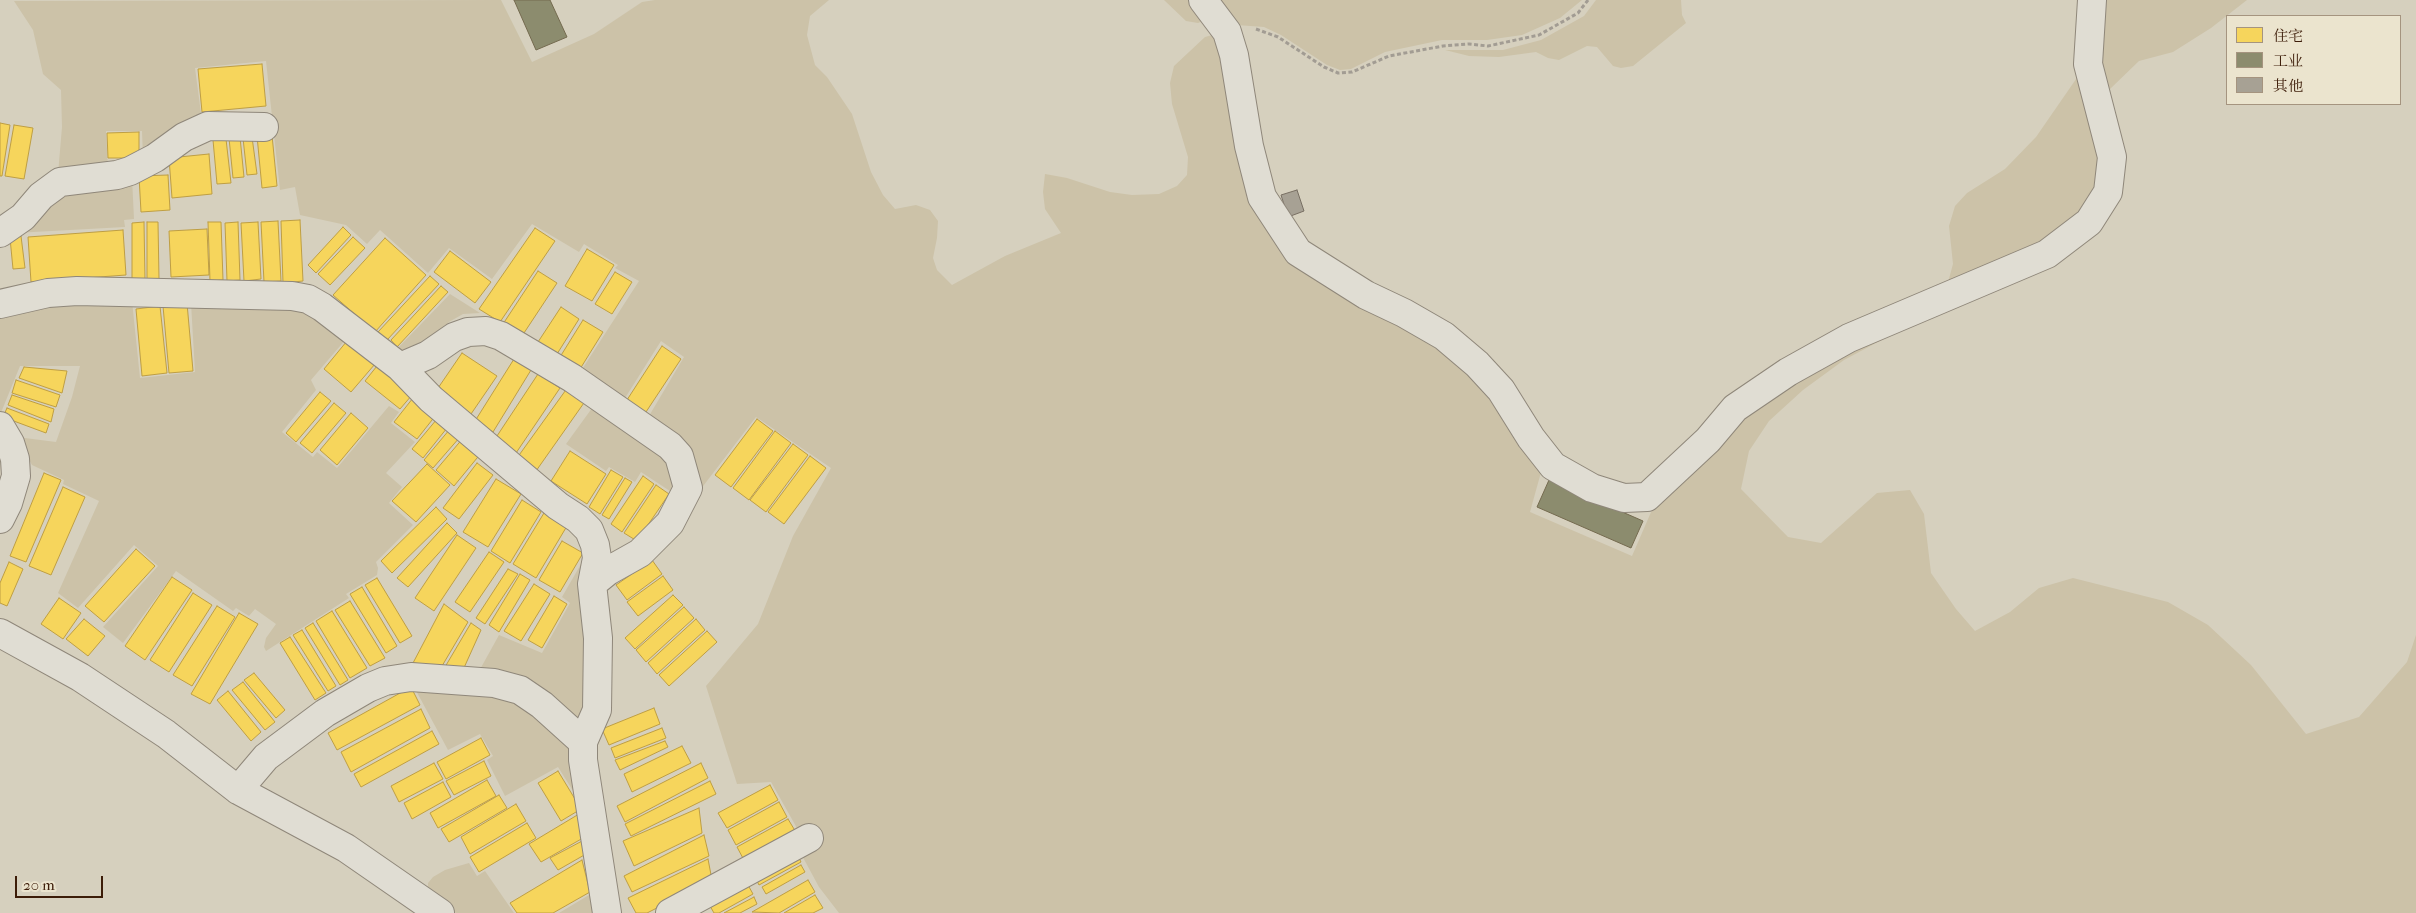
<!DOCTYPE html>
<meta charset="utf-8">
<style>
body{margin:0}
#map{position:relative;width:2416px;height:913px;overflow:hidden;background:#d6d0be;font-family:"IM FELL French Canon","Noto Serif SC",serif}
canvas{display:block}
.legend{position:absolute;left:2226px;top:15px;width:175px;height:90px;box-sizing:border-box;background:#ebe4ce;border:1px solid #a5947f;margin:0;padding:6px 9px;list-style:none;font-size:15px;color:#3c1c08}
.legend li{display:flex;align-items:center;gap:10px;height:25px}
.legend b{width:25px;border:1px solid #a5947f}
.scale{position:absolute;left:15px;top:876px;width:88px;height:22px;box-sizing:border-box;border:2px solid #3c1c08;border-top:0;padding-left:6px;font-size:15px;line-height:18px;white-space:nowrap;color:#3c1c08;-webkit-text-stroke:4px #ebe4ce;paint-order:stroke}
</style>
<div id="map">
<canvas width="2416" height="913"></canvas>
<ul class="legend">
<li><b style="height:14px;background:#f6d55c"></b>住宅</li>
<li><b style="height:14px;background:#8c8c6e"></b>工业</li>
<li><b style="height:14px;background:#a7a194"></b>其他</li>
</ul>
<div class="scale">20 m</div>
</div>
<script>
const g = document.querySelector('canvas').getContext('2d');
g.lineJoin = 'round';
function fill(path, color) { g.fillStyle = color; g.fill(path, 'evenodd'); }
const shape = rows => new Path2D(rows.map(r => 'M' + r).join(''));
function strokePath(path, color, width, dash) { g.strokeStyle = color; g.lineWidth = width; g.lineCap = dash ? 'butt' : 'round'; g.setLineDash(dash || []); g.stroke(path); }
const green = shape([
 [501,0,532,62,594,34,642,2,655,0,829,0,810,16,807,35,815,65,827,77,852,114,871,172,883,195,895,209,916,205,930,210,938,221,937,238,933,258,937,270,952,285,1005,256,1061,233,1045,209,1043,192,1045,174,1067,178,1110,192,1132,195,1159,194,1177,186,1187,175,1188,157,1172,104,1170,83,1174,66,1205,37,1220,33,1274,228,1470,367,1543,465,1530,512,1632,556,1655,503,1712,446,1791,378,1919,320,1844,360,1803,390,1769,421,1749,451,1741,489,1788,537,1821,543,1877,493,1910,490,1924,514,1931,573,1956,609,1975,631,2010,612,2039,588,2073,578,2168,602,2208,625,2251,665,2306,734,2359,717,2407,662,2416,635,2416,913,839,913,819,887,799,850,802,837,771,782,737,784,706,686,758,624,793,536,831,468,756,417,697,494,646,421,684,357,661,341,620,406,579,374,639,281,615,268,618,265,584,244,579,252,532,224,492,279,449,248,428,273,380,230,367,244,346,225,300,215,295,187,280,190,266,61,195,68,202,121,143,158,142,131,106,131,108,167,58,174,62,127,61,90,43,74,33,30,14,1],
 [1164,0,1196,0,1205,20,1198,23,1186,21],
 [1210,0,1582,0,1560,18,1522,35,1487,40,1442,40,1385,52,1351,69,1340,70,1327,65,1281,35,1264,27,1237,25],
 [1596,0,1681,0,1682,15,1686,23,1633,66,1621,68,1613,66,1597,47,1587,46,1559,60,1548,58,1536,52,1499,57,1469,56,1445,50,1503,50,1541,40,1584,16],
 [2099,0,2247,0,2211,28,2173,52,2139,61,2110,89,2097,64],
 [2083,69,2106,158,2103,191,2045,249,1947,286,1953,264,1949,226,1955,206,1967,193,2005,169,2036,137],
 [132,178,134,219,124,220,125,227,15,233,47,200],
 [450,294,480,313,463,314,449,322,427,341,405,352,394,352],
 [132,301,140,378,195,372,191,303,297,306,346,339,311,380,316,390,282,432,313,457,317,452,337,468,389,406,399,412,391,423,415,442,386,473,402,487,389,503,413,525,376,562,378,568,377,575,346,594,349,598,266,651,264,647,266,638,276,624,255,609,249,616,236,608,233,611,176,571,123,643,103,627,158,566,134,545,78,608,58,593,99,501,63,484,64,480,32,465,17,437,56,442,72,397,80,366,20,366,0,415,0,316,31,305],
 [595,404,674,461,673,493,641,472,635,482,609,467,606,471,566,444],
 [585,557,587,696,582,718,572,719,478,673,499,635,542,653,570,603,562,597],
 [413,685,517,699,564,740,572,755,582,805,558,767,505,796,487,760,493,756,480,734,448,750],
 [469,863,477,876,485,871,514,913,456,913,428,892,428,883,433,877,445,870],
 [594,892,597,913,559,913]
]);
const homes = shape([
 [262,64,266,106,202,112,198,69,262,64],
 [0,123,10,125,2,176,0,176,0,123],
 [14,125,33,128,24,179,5,176,14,125],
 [139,132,139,158,108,158,107,133,139,132],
 [272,135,277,186,262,188,257,136,272,135],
 [240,137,244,177,233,178,229,138,240,137],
 [252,137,257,174,247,175,243,138,252,137],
 [226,139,231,183,217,184,213,140,226,139],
 [209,154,212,194,172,198,169,158,209,154],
 [168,175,170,210,141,212,139,176,168,175],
 [300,220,303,281,283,283,281,221,300,220],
 [278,221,281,281,264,282,261,222,278,221],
 [144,222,145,280,132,281,132,223,144,222],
 [147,222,158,222,159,279,147,280,147,222],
 [208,222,221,222,223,280,210,281,208,222],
 [238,222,240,280,227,281,225,223,238,222],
 [258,222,261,279,244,281,241,223,258,222],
 [343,227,351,235,316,273,308,265,343,227],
 [535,228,555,241,500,322,479,309,535,228],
 [207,229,209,275,171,277,169,231,207,229],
 [123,230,126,275,31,282,28,237,123,230],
 [21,236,25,268,13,269,10,238,21,236],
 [353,237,365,248,330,285,318,274,353,237],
 [385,238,426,275,375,332,333,295,385,238],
 [587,249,614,265,592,301,565,286,587,249],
 [450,251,491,282,475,303,434,272,450,251],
 [538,271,557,283,522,336,503,324,538,271],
 [615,272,632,282,612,314,595,304,615,272],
 [430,276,439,284,387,340,378,332,430,276],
 [441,286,448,292,397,347,391,340,441,286],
 [187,303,193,371,169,373,163,306,187,303],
 [160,306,167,373,142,376,136,309,160,306],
 [561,307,579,319,557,354,538,342,561,307],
 [583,320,603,332,580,369,560,357,583,320],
 [347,341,375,364,351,392,324,369,347,341],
 [662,346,681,359,644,415,625,403,662,346],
 [462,353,497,376,471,414,436,391,462,353],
 [514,359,531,370,493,432,475,421,514,359],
 [377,366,412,395,400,409,365,381,377,366],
 [24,367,67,371,62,393,19,378,24,367],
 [538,374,560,388,516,453,495,439,538,374],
 [16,380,60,395,56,407,12,393,16,380],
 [568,387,586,400,536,471,517,458,568,387],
 [320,392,331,401,296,442,286,433,320,392],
 [12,395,54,409,51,422,8,405,12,395],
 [413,398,436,415,417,439,394,422,413,398],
 [334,403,346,413,312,453,300,443,334,403],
 [7,408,49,424,46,433,3,417,7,408],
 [351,413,368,428,337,465,320,450,351,413],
 [437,419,447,428,423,458,412,449,437,419],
 [757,419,773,431,731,487,715,475,757,419],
 [450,429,460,437,433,468,424,460,450,429],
 [775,431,791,443,749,500,733,488,775,431],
 [464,437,482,452,454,486,436,470,464,437],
 [793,444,808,455,766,512,750,500,793,444],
 [570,451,606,474,587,504,551,481,570,451],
 [810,456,826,468,784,524,768,512,810,456],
 [477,463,493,475,459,519,443,508,477,463],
 [427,464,450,485,416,522,392,501,427,464],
 [611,470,623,477,600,514,589,507,611,470],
 [44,473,61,480,26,562,10,556,44,473],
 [643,476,654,484,622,532,611,524,643,476],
 [625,478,632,482,609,519,602,515,625,478],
 [496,479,521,494,488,547,463,532,496,479],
 [656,485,669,494,637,541,624,533,656,485],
 [63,487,85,497,51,575,29,566,63,487],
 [522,500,541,512,510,563,491,551,522,500],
 [436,507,447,519,392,573,381,561,436,507],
 [544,513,567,526,536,578,513,564,544,513],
 [447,523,457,533,408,587,397,578,447,523],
 [457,535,476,548,434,611,415,598,457,535],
 [562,541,583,553,560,592,539,580,562,541],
 [136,549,155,566,104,622,85,606,136,549],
 [489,552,504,562,470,612,455,602,489,552],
 [652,560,662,574,627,600,616,585,652,560],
 [9,562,23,569,7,606,0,603,0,583,9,562],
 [508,569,518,574,485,624,476,618,508,569],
 [520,574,530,580,499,632,489,625,520,574],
 [663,576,673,590,638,616,627,602,663,576],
 [172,577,192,590,145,660,125,646,172,577],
 [377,578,412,636,400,643,365,585,377,578],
 [534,584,550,594,521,641,504,631,534,584],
 [362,587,397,646,386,653,350,594,362,587],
 [193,593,212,605,169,672,150,660,193,593],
 [673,595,683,605,635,649,625,638,673,595],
 [554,596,567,604,542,648,528,640,554,596],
 [59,598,81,613,63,639,41,624,59,598],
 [350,601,385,658,370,666,335,610,350,601],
 [444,604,468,622,442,666,413,663,444,604],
 [217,606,235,617,192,686,173,675,217,606],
 [684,607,694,618,646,662,636,650,684,607],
 [332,611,367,668,350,678,316,621,332,611],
 [239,613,258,624,210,704,191,694,239,613],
 [84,619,105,636,88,656,66,639,84,619],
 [696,619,705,630,657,674,648,663,696,619],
 [313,623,348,680,340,685,305,628,313,623],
 [471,623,481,630,463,670,445,667,471,623],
 [302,630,336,686,328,691,293,635,302,630],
 [707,631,717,642,669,686,659,675,707,631],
 [290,637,326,693,315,700,280,643,290,637],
 [254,673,285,710,276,718,244,680,254,673],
 [243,682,275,722,265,730,232,690,243,682],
 [411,687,420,705,337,750,328,733,411,687],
 [228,691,261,732,251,741,217,700,228,691],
 [654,708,660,724,609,745,602,729,654,708],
 [421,709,430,728,351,772,341,752,421,709],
 [662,728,666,738,615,758,611,748,662,728],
 [432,731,439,744,361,787,354,774,432,731],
 [481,738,490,755,446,779,437,762,481,738],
 [665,741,668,747,620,770,615,760,665,741],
 [682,746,691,763,632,792,624,774,682,746],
 [484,761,491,776,454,795,446,781,484,761],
 [434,763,443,779,399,802,391,786,434,763],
 [701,763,708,778,625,822,617,806,701,763],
 [558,771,581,809,561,821,538,783,558,771],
 [487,780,496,796,438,828,430,813,487,780],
 [710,781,716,794,631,836,625,824,710,781],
 [443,782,451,797,412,819,404,803,443,782],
 [770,785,778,800,727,828,718,813,770,785],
 [499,795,507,808,449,842,441,829,499,795],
 [779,802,787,817,736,845,728,830,779,802],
 [516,804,526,821,470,854,461,837,516,804],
 [699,808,702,833,634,866,623,841,699,808],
 [579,814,583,838,541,862,529,844,579,814],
 [788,819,797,834,745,862,737,847,788,819],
 [527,823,536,838,479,872,470,857,527,823],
 [704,835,709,856,632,892,624,876,704,835],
 [584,840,586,854,558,870,550,858,584,840],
 [797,854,801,862,759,885,755,877,797,854],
 [708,859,712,880,647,913,636,913,628,898,708,859],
 [582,860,590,892,553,913,517,913,510,903,582,860],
 [801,865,805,872,766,894,762,887,801,865],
 [808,880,815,892,779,913,752,912,808,880],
 [748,885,753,894,719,913,714,913,710,906,748,885],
 [815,895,823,908,813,913,784,913,815,895],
 [754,897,757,904,740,913,724,913,754,897]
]);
const industry = shape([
 [514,0,550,0,567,37,536,50,514,0],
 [1549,480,1643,521,1631,548,1537,507,1549,480]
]);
const building = shape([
 [1297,190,1304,211,1288,217,1281,195,1297,190]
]);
const path = shape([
 [1256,29,1278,37,1324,67,1338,73,1352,72,1389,56,1443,46,1469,44,1488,46,1539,35,1578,13,1588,0]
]);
const minor = shape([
 [1203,0,1227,32,1234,55,1249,146,1262,197,1298,252,1366,295,1404,313,1444,336,1477,364,1501,390,1531,438,1553,466,1592,488,1624,498,1647,497,1708,440,1735,408,1788,372,1849,338,2047,254,2089,222,2108,192,2112,157,2088,64,2092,0],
 [0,233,23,217,41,196,60,182,117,175,130,171,155,158,184,137,208,126,264,127],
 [0,304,48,293,77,291,292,296,308,299,322,307,400,367,431,399,558,506,578,519,589,530,595,545,597,558,592,584,598,638,597,710,583,742,583,760,607,913],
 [400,367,428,355,454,337,468,332,486,331,501,336,572,378,670,446,679,456,688,488,670,523,640,553,608,571,592,584],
 [0,426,10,443,15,459,16,476,8,503,0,519],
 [0,633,80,677,166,734,238,790,346,848,440,913],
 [238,790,266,757,325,713,368,688,385,681,411,677,494,683,520,690,542,705,583,742],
 [670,913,809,838]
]);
fill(green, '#ccc2a8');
fill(homes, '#f6d55c');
strokePath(homes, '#be9e43', 1);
fill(industry, '#8c8c6e');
strokePath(industry, '#746a4f', 1);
fill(building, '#a7a194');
strokePath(building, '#786f63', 1);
strokePath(minor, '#8f877a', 30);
strokePath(path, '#a29c93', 3, [4, 2.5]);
strokePath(minor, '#e0ddd3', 28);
</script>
